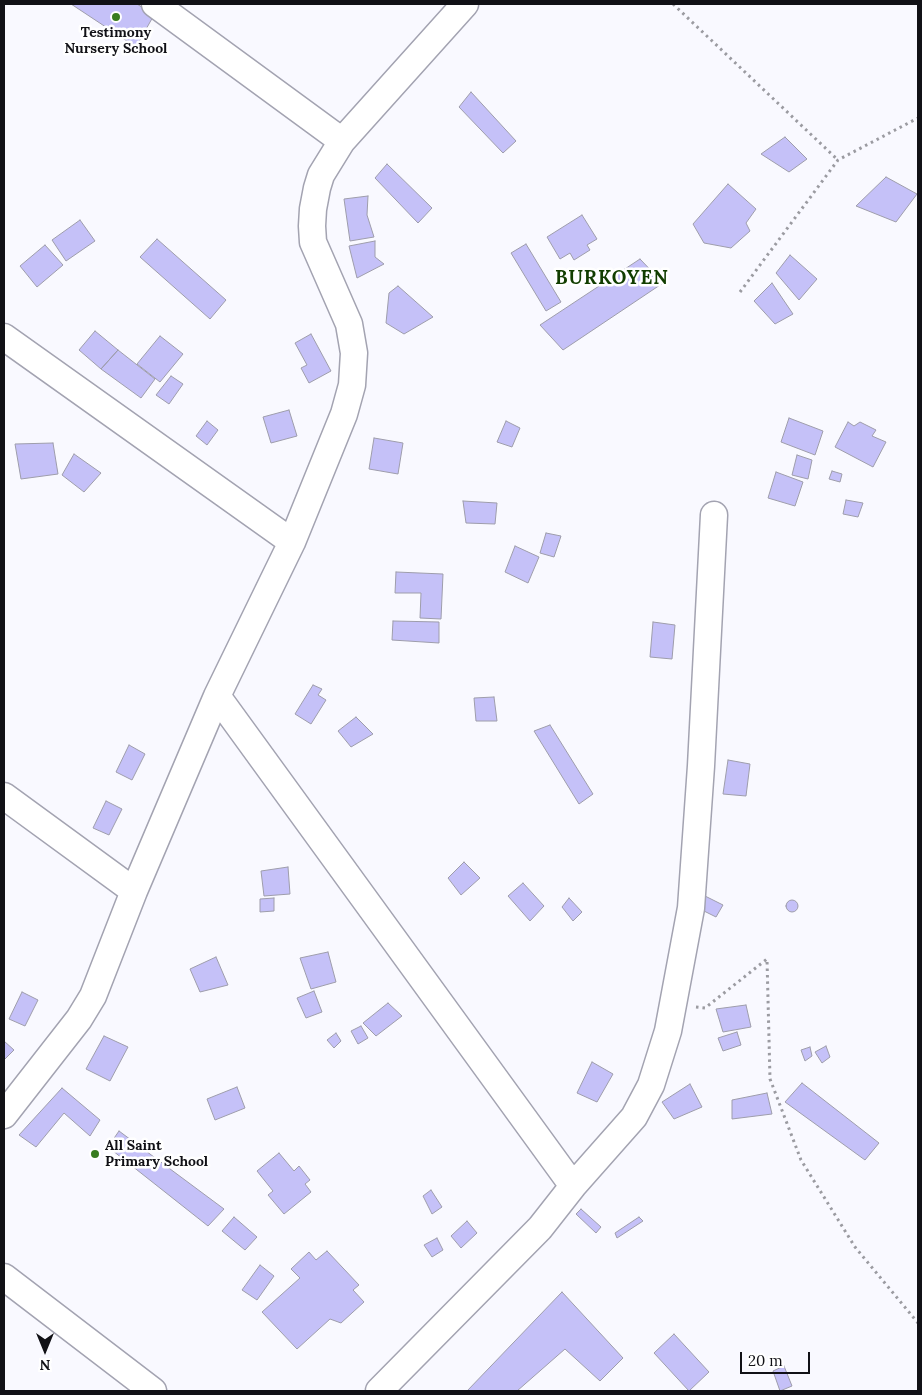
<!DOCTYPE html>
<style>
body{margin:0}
#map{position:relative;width:922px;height:1395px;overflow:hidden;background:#f9f9ff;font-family:Lora,serif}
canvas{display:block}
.frame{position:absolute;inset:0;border:5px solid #111116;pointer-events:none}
.north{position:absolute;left:20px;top:1325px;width:50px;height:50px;-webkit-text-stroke:4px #fff;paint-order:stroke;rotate:180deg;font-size:14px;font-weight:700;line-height:20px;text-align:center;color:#111116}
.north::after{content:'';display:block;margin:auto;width:18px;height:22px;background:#111116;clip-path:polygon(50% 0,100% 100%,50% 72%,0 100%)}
.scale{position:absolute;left:740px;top:1352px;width:70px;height:22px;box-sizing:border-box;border:2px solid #111116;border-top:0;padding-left:6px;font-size:15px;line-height:18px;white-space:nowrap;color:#111116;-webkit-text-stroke:4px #fff;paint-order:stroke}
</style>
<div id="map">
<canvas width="922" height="1395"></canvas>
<div class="frame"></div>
<div class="north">N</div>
<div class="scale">20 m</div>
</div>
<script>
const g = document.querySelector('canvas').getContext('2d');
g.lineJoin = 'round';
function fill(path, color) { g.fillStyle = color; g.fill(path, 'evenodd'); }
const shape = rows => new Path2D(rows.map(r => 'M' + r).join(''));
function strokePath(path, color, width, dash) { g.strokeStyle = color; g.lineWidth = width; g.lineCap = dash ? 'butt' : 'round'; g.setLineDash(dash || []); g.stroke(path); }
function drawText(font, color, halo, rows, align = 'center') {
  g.font = font + ' Lora,serif'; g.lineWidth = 5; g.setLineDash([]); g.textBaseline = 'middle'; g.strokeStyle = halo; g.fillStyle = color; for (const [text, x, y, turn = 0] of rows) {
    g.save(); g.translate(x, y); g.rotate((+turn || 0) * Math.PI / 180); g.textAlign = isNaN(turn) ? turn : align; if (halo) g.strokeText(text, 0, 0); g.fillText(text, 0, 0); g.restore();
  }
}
const building = shape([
 [71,4,137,4,154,15,136,47,71,4],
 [471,92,516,141,503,153,459,107,471,92],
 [785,137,807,159,789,172,761,154,785,137],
 [387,164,432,208,418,223,375,178,387,164],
 [886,177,917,194,896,222,856,206,886,177],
 [728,184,756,209,746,223,750,231,731,248,704,243,693,224,728,184],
 [368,196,367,215,374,237,350,241,344,199,368,196],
 [582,215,597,239,587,245,590,250,574,260,570,253,560,259,547,237,582,215],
 [80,220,95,241,66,261,52,240,80,220],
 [157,239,226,300,210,319,140,257,157,239],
 [375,241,375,257,384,264,357,278,349,246,375,241],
 [526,244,561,302,546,311,511,253,526,244],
 [45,245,63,265,37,287,20,266,45,245],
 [790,255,817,279,799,300,776,273,790,255],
 [640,259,663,283,563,350,540,325,640,259],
 [772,283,793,314,775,324,754,301,772,283],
 [398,286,433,317,404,334,386,323,389,293,398,286],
 [95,331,118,350,101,369,79,350,95,331],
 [311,334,331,371,309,383,301,368,307,365,295,343,311,334],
 [160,336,183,354,160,382,137,364,160,336],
 [118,350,155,379,141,398,101,369,118,350],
 [171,376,183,384,169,404,156,395,171,376],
 [289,410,297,436,271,443,263,417,289,410],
 [789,418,823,431,815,455,781,442,789,418],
 [207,421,218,430,207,445,196,436,207,421],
 [506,421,520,428,512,447,497,442,506,421],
 [848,422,854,426,860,422,876,430,872,436,886,442,873,467,835,447,848,422],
 [374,438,403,443,398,474,369,469,374,438],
 [53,443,58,474,21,479,15,444,53,443],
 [74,454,101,473,84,492,62,475,74,454],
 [797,455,812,460,808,479,792,475,797,455],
 [832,471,842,474,840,482,829,479,832,471],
 [776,472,803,482,795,506,768,498,776,472],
 [846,500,863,503,858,517,843,514,846,500],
 [463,501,497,503,495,524,466,523,463,501],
 [546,533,561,536,554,557,540,553,546,533],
 [515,546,539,557,528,583,505,572,515,546],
 [396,572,443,574,441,619,420,618,421,593,395,593,396,572],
 [393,621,439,622,439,643,392,640,393,621],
 [653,622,675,625,672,659,650,657,653,622],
 [313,685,322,689,318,695,326,700,311,724,295,714,313,685],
 [494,697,497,721,476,721,474,698,494,697],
 [356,717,373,734,351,747,338,731,356,717],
 [550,725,593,794,579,804,534,731,550,725],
 [129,745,145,754,132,780,116,772,129,745],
 [728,760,750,764,746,796,723,794,728,760],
 [106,801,122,809,109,835,93,828,106,801],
 [464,862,480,878,461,895,448,878,464,862],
 [288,867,290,894,264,896,261,871,288,867],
 [523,883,544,906,530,921,508,896,523,883],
 [705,896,723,905,716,917,698,908,705,896],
 [274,898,274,911,260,912,260,899,274,898],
 [569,898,582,912,573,921,562,907,569,898],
 '786 906a6 6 0 1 1 12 0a6 6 0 1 1-12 0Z',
 [328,952,336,982,311,989,300,958,328,952],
 [216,957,228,985,200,992,190,969,216,957],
 [314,991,322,1012,306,1018,297,998,314,991],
 [22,992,38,1000,25,1026,9,1019,22,992],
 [388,1003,402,1016,376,1036,363,1023,388,1003],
 [746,1005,751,1027,723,1032,716,1009,746,1005],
 [361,1026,368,1038,358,1044,351,1031,361,1026],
 [737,1032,741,1045,723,1051,718,1038,737,1032],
 [336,1033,341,1041,334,1048,327,1040,336,1033],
 [104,1036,128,1047,110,1081,86,1069,104,1036],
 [4,1041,14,1050,4,1060,4,1041],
 [826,1046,830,1057,822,1063,815,1052,826,1046],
 [810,1047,812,1056,805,1061,801,1050,810,1047],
 [592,1062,613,1074,597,1102,577,1093,592,1062],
 [802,1083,879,1143,865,1160,785,1102,802,1083],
 [690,1084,702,1107,674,1119,662,1102,690,1084],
 [237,1087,245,1108,215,1120,207,1099,237,1087],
 [62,1088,100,1120,90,1136,64,1113,36,1147,19,1135,62,1088],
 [767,1093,772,1114,732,1119,732,1100,767,1093],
 [119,1131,224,1209,208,1226,108,1147,119,1131],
 [279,1153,294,1171,299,1166,310,1180,305,1184,311,1192,284,1214,268,1195,273,1191,257,1171,279,1153],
 [431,1190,442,1207,432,1214,423,1196,431,1190],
 [581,1209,601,1227,596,1233,576,1214,581,1209],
 [234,1217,257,1237,245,1250,222,1231,234,1217],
 [639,1217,643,1221,617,1238,615,1233,639,1217],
 [467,1221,477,1233,461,1248,451,1236,467,1221],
 [437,1238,443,1250,432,1257,424,1245,437,1238],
 [327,1251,359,1285,353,1290,364,1302,341,1323,330,1319,297,1349,262,1312,300,1278,291,1269,309,1252,316,1260,327,1251],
 [260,1265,274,1276,257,1300,242,1290,260,1265],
 [562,1292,623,1358,600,1381,565,1349,517,1391,467,1391,562,1292],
 [674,1334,709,1372,689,1391,654,1353,674,1334],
 [784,1366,792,1386,780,1391,773,1371,784,1366]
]);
const path = shape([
 [673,4,838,160],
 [740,292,838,160,918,118],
 [696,1007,705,1008,767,959,770,1079,801,1160,855,1247,918,1323]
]);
const minor = shape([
 [155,4,342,141],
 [4,337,292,542],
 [217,696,573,1186],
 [4,796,134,891],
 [4,1115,79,1019,93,996,134,891,217,696,292,542,344,414,352,385,354,353,349,324,313,242,312,226,313,209,317,188,321,175,342,141,465,4],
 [4,1277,153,1391],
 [379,1391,540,1228,573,1186,634,1117,651,1085,668,1031,691,908,701,766,714,515]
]);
const markers = [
 [116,17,5,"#387c1e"],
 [95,1154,5,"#387c1e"]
];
const poiNames = [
 ["Testimony",116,33],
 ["Nursery School",116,49],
 ["All Saint",105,1146,"left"],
 ["Primary School",105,1162,"left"]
];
const districtNames = [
 ["BURKOYEN",612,279]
];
fill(building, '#c5c1f8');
strokePath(building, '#9e9dab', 1);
strokePath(minor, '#a3a3b1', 29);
strokePath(path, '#9b9ba1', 3, [2.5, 4]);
strokePath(minor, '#fff', 26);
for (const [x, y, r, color] of markers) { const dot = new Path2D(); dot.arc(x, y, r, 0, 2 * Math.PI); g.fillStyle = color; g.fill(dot); strokePath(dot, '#fff', 2); }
drawText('bold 14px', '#111116', '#fff', poiNames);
g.letterSpacing = '1px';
drawText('bold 19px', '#113d00', '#fff', districtNames);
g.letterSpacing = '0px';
</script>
